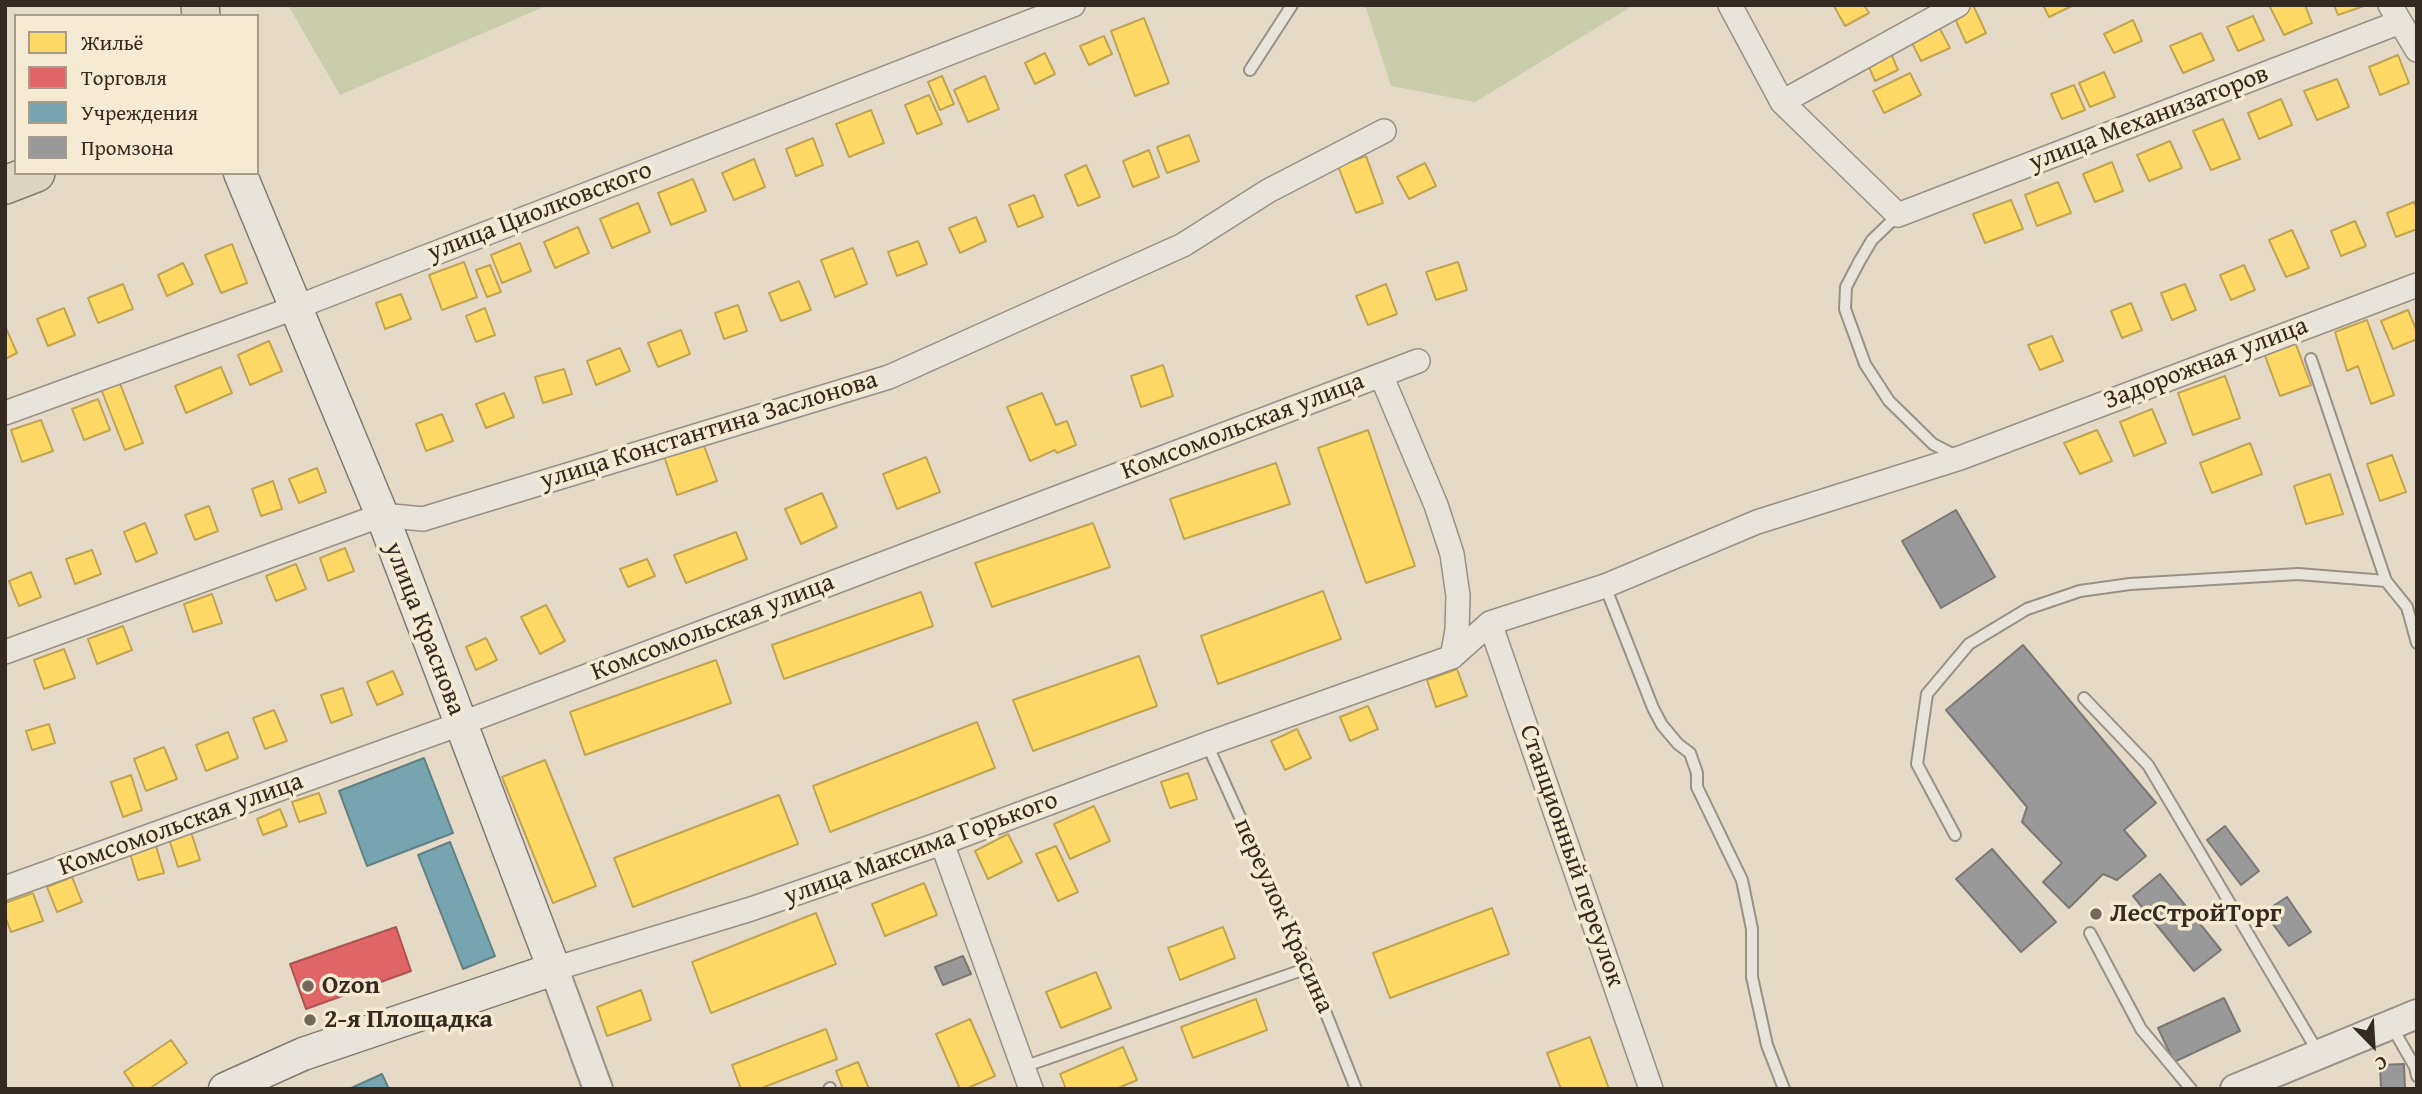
<!DOCTYPE html>
<meta charset="utf-8">
<style>
body{margin:0}
#map{position:relative;width:2422px;height:1094px;overflow:hidden;background:#e4dac7;font-family:"Gentium Book Plus",serif}
canvas{display:block}
.frame{position:absolute;inset:0;border:7px solid #352a21;pointer-events:none}
.legend{position:absolute;left:14px;top:14px;width:245px;height:161px;box-sizing:border-box;background:#f5ead3;border:2px solid #a89d8c;margin:0;padding:9px 12px;list-style:none;font-size:21px;color:#352a21}
.legend li{display:flex;align-items:center;gap:14px;height:35px}
.legend b{width:35px;border:2px solid #a89d8c}
.north{position:absolute;left:2338px;top:1010px;width:70px;height:70px;-webkit-text-stroke:5px #f5ead3;paint-order:stroke;rotate:156deg;font-size:19px;font-weight:700;line-height:28px;text-align:center;color:#352a21}
.north::after{content:'';display:block;margin:auto;width:24px;height:32px;background:#352a21;clip-path:polygon(50% 0,100% 100%,50% 72%,0 100%)}
</style>
<div id="map">
<canvas width="2422" height="1094"></canvas>
<div class="frame"></div>
<ul class="legend">
<li><b style="height:19px;background:#ffd966"></b>Жильё</li>
<li><b style="height:19px;background:#e06666"></b>Торговля</li>
<li><b style="height:19px;background:#76a5af"></b>Учреждения</li>
<li><b style="height:19px;background:#999"></b>Промзона</li>
</ul>
<div class="north">С</div>
</div>
<script>
const g = document.querySelector('canvas').getContext('2d');
g.lineJoin = 'round';
function fill(path, color) { g.fillStyle = color; g.fill(path, 'evenodd'); }
const shape = rows => new Path2D(rows.map(r => 'M' + r).join(''));
function strokePath(path, color, width, dash) { g.strokeStyle = color; g.lineWidth = width; g.lineCap = dash ? 'butt' : 'round'; g.setLineDash(dash || []); g.stroke(path); }
function drawText(font, color, halo, rows, align = 'center') {
  g.font = font + ' "Gentium Book Plus",serif'; g.lineWidth = 7; g.setLineDash([]); g.textBaseline = 'middle'; g.strokeStyle = halo; g.fillStyle = color; for (const [text, x, y, turn = 0] of rows) {
    g.save(); g.translate(x, y); g.rotate((+turn || 0) * Math.PI / 180); g.textAlign = isNaN(turn) ? turn : align; if (halo) g.strokeText(text, 0, 0); g.fillText(text, 0, 0); g.restore();
  }
}
const green = shape([
 [288,5,548,5,340,95],
 [1365,5,1634,5,1475,102,1391,86]
]);
const homes = shape([
 [1836,5,1864,5,1869,13,1845,26,1834,6,1836,5],
 [1973,5,1986,33,1966,43,1953,14,1973,5],
 [2043,5,2074,5,2049,17,2043,5],
 [2269,5,2305,5,2312,23,2284,35,2269,5],
 [2334,5,2364,5,2364,6,2338,15,2334,5],
 [2253,16,2264,40,2238,51,2227,27,2253,16],
 [1144,18,1169,83,1135,96,1111,31,1144,18],
 [2133,20,2142,41,2114,53,2104,34,2133,20],
 [1939,27,1950,48,1921,61,1911,41,1939,27],
 [2201,33,2214,60,2183,73,2170,46,2201,33],
 [1104,36,1112,54,1089,65,1080,46,1104,36],
 [1889,49,1898,70,1875,81,1866,60,1889,49],
 [1045,53,1055,74,1035,84,1025,63,1045,53],
 [2398,55,2409,83,2380,95,2369,67,2398,55],
 [2104,72,2115,97,2090,107,2079,83,2104,72],
 [1910,73,1921,95,1884,113,1873,91,1910,73],
 [942,76,954,104,940,110,928,82,942,76],
 [985,76,999,109,968,122,954,90,985,76],
 [2337,79,2349,107,2317,120,2304,91,2337,79],
 [2074,85,2085,110,2062,119,2051,94,2074,85],
 [929,95,942,124,917,134,905,105,929,95],
 [2281,99,2292,125,2259,139,2248,113,2281,99],
 [871,110,884,143,849,157,836,124,871,110],
 [2223,119,2240,159,2211,170,2193,131,2223,119],
 [1189,135,1199,161,1167,173,1157,147,1189,135],
 [813,138,823,165,796,176,786,149,813,138],
 [2170,141,2182,168,2149,181,2137,155,2170,141],
 [1149,150,1159,177,1133,187,1123,161,1149,150],
 [1366,156,1383,203,1356,213,1338,166,1366,156],
 [754,159,765,187,734,200,722,173,754,159],
 [2112,162,2123,191,2095,202,2083,174,2112,162],
 [1425,163,1436,186,1409,199,1397,177,1425,163],
 [1086,165,1100,197,1078,206,1065,175,1086,165],
 [693,179,706,211,671,225,658,193,693,179],
 [2058,182,2071,213,2037,226,2025,195,2058,182],
 [1034,195,1043,217,1018,227,1009,205,1034,195],
 [2011,200,2023,229,1985,243,1973,214,2011,200],
 [2414,202,2417,210,2417,229,2396,237,2387,213,2414,202],
 [638,203,650,232,612,248,600,219,638,203],
 [976,217,986,241,960,253,949,228,976,217],
 [2355,221,2366,246,2341,256,2331,231,2355,221],
 [578,227,589,253,555,268,544,242,578,227],
 [2292,230,2309,268,2286,277,2269,240,2292,230],
 [918,241,927,264,897,276,888,252,918,241],
 [520,243,531,271,502,283,491,255,520,243],
 [232,244,247,283,221,293,205,255,232,244],
 [853,248,867,284,835,297,821,260,853,248],
 [464,262,477,297,442,310,429,275,464,262],
 [1458,262,1467,290,1436,300,1426,272,1458,262],
 [183,263,193,284,167,296,158,275,183,263],
 [490,265,501,292,487,297,476,270,490,265],
 [2244,265,2255,290,2231,300,2220,275,2244,265],
 [799,281,811,310,781,321,769,293,799,281],
 [123,284,133,309,98,323,88,298,123,284],
 [1386,284,1397,314,1368,325,1356,296,1386,284],
 [2185,284,2196,310,2172,320,2161,293,2185,284],
 [401,294,411,319,385,329,376,303,401,294],
 [2131,303,2142,330,2122,338,2111,311,2131,303],
 [738,305,747,331,724,339,715,313,738,305],
 [64,308,75,335,48,346,37,319,64,308],
 [485,308,495,335,476,342,466,316,485,308],
 [2408,310,2417,332,2417,339,2393,349,2381,321,2408,310],
 [2367,320,2394,395,2371,404,2358,366,2347,371,2335,332,2367,320],
 [5,326,17,353,5,359,5,326],
 [681,330,690,354,658,367,648,343,681,330],
 [2052,336,2063,361,2040,370,2028,345,2052,336],
 [269,341,282,371,250,385,238,355,269,341],
 [2295,342,2311,385,2280,396,2264,353,2295,342],
 [620,348,630,371,596,385,587,361,620,348],
 [1163,365,1173,396,1141,407,1131,376,1163,365],
 [221,367,232,393,186,413,175,386,221,367],
 [564,369,572,394,543,403,535,377,564,369],
 [2225,376,2240,418,2193,435,2178,393,2225,376],
 [119,381,143,443,125,450,101,389,119,381],
 [504,393,514,417,486,428,476,404,504,393],
 [1042,393,1056,425,1067,421,1076,445,1057,453,1055,450,1030,461,1007,407,1042,393],
 [98,399,110,430,84,440,72,409,98,399],
 [2152,409,2166,443,2134,456,2120,422,2152,409],
 [442,414,453,441,426,451,416,424,442,414],
 [41,420,53,451,22,462,11,430,41,420],
 [1368,430,1415,566,1366,583,1318,448,1368,430],
 [2097,430,2112,461,2080,474,2064,443,2097,430],
 [703,443,717,481,677,495,664,456,703,443],
 [2250,443,2262,474,2212,493,2200,463,2250,443],
 [2392,455,2406,492,2380,501,2367,464,2392,455],
 [926,457,940,492,897,509,883,474,926,457],
 [1276,463,1290,504,1184,539,1170,499,1276,463],
 [317,468,326,492,299,503,289,479,317,468],
 [2330,474,2343,514,2306,524,2294,486,2330,474],
 [273,481,282,509,261,516,252,489,273,481],
 [822,493,837,527,801,544,785,509,822,493],
 [209,506,218,531,195,540,185,515,209,506],
 [145,523,157,553,136,562,124,532,145,523],
 [1093,523,1110,567,992,607,975,563,1093,523],
 [736,532,747,559,686,583,674,555,736,532],
 [345,548,354,571,328,581,320,558,345,548],
 [92,550,101,574,75,584,66,559,92,550],
 [647,559,655,576,628,587,620,569,647,559],
 [296,564,306,589,276,601,266,576,296,564],
 [31,572,41,597,19,606,9,581,31,572],
 [1323,591,1341,639,1218,684,1201,636,1323,591],
 [921,592,933,626,784,679,772,645,921,592],
 [212,594,222,623,193,632,184,604,212,594],
 [546,605,565,641,540,654,521,617,546,605],
 [123,626,132,650,97,664,88,639,123,626],
 [486,638,497,660,476,670,466,647,486,638],
 [64,649,75,678,44,689,34,660,64,649],
 [1139,656,1157,706,1033,751,1013,700,1139,656],
 [716,660,731,703,585,755,570,712,716,660],
 [1457,669,1467,696,1436,707,1427,680,1457,669],
 [393,671,403,694,377,705,367,682,393,671],
 [343,688,352,715,331,723,321,695,343,688],
 [1368,706,1378,729,1350,741,1340,717,1368,706],
 [274,710,287,741,265,749,253,718,274,710],
 [977,722,995,768,830,832,813,786,977,722],
 [49,724,55,743,32,750,26,731,49,724],
 [1297,729,1311,758,1285,770,1271,741,1297,729],
 [228,732,238,758,206,771,196,745,228,732],
 [164,747,177,779,146,791,134,759,164,747],
 [545,760,596,886,553,903,502,777,545,760],
 [1188,773,1197,799,1170,808,1161,782,1188,773],
 [131,775,142,810,123,817,111,782,131,775],
 [319,793,326,813,299,822,292,802,319,793],
 [779,795,798,844,633,907,614,858,779,795],
 [1094,806,1110,841,1070,859,1054,824,1094,806],
 [280,809,287,826,263,835,257,819,280,809],
 [191,832,200,860,178,867,169,839,191,832],
 [1008,834,1022,862,988,879,975,851,1008,834],
 [156,846,164,873,138,880,130,853,156,846],
 [1056,846,1078,892,1058,901,1036,854,1056,846],
 [72,877,82,902,57,912,47,887,72,877],
 [924,883,937,915,885,936,872,904,924,883],
 [33,893,43,921,11,932,5,916,5,903,33,893],
 [1492,908,1509,954,1390,998,1373,953,1492,908],
 [816,913,836,964,711,1013,692,962,816,913],
 [1223,927,1235,958,1180,980,1168,948,1223,927],
 [1096,972,1111,1008,1061,1028,1046,992,1096,972],
 [641,990,651,1020,607,1036,597,1007,641,990],
 [1256,999,1267,1030,1193,1058,1181,1027,1256,999],
 [970,1019,995,1076,966,1089,960,1089,936,1034,970,1019],
 [826,1029,837,1059,759,1089,741,1089,732,1065,826,1029],
 [1590,1037,1609,1089,1561,1089,1547,1053,1590,1037],
 [171,1040,187,1063,149,1089,135,1089,124,1072,171,1040],
 [1123,1047,1137,1080,1116,1089,1066,1089,1060,1074,1123,1047],
 [858,1062,869,1089,843,1089,836,1071,858,1062]
]);
const shops = shape([
 [396,927,411,971,306,1009,290,964,396,927]
]);
const public = shape([
 [424,758,453,833,367,866,339,791,424,758],
 [450,842,495,956,463,969,418,855,450,842],
 [382,1074,389,1089,349,1089,382,1074]
]);
const industry = shape([
 [1956,510,1995,577,1941,608,1902,541,1956,510],
 [2023,645,2156,803,2124,830,2146,856,2117,880,2103,874,2069,908,2043,882,2062,863,2022,822,2027,807,1946,710,2023,645],
 [2225,826,2259,871,2241,885,2207,840,2225,826],
 [1992,849,2056,922,2021,952,1956,879,1992,849],
 [2160,874,2221,950,2194,971,2133,896,2160,874],
 [2287,897,2311,932,2289,946,2264,912,2287,897],
 [963,956,971,974,943,985,935,967,963,956],
 [2224,998,2240,1031,2174,1062,2158,1028,2224,998],
 [2404,1064,2405,1089,2381,1089,2380,1065,2404,1064]
]);
const service = shape([
 [1250,70,1292,5],
 [1898,215,1872,240,1859,262,1846,287,1845,309,1865,364,1889,401,1933,444,1956,456],
 [2311,359,2386,581],
 [1605,586,1653,708,1662,725,1678,744,1690,753,1697,773,1697,787,1742,880,1752,929,1752,977,1767,1045,1784,1089],
 [2084,698,2148,765,2318,1052],
 [1207,744,1308,968,1356,1089],
 [1955,835,1917,764,1927,694,1969,644,2027,609,2080,591,2130,584,2298,574,2386,581,2407,607,2417,643],
 [2090,933,2141,1029,2191,1089],
 [2392,1027,2415,1067,2417,1076],
 [1023,1067,1308,968],
 [829,1089,830,1088]
]);
const minor = shape([
 [1730,5,1782,102,1898,215,2400,22],
 [2390,5,2417,50],
 [1782,102,1958,5],
 [1381,375,1436,505,1452,554,1458,596,1457,630,1452,657],
 [5,413,297,307,1073,5],
 [1490,623,1651,1089],
 [5,652,382,515,423,519,889,377,1183,245,1268,191,1384,131],
 [942,843,1031,1089],
 [5,888,460,724,1418,361],
 [554,969,751,909,942,843,1207,744,1452,657,1490,623,1605,586,1757,522,1960,458,2417,285]
]);
const tertiary = shape([
 [554,969,598,1089],
 [2235,1089,2417,1014]
]);
const secondary = shape([
 [225,1089,303,1054,554,969,382,515,240,173]
]);
const trunk = shape([
 [200,5,201,16],
 [5,185,36,173]
]);
const markers = [
 [2096,914,7,"#72685b"],
 [308,986,7,"#72685b"],
 [310,1020,7,"#72685b"]
];
const streetNames = [
 ["улица Механизаторов",2149,119,-21],
 ["улица Циолковского",540,212,-21],
 ["Задорожная улица",2206,364,-21],
 ["Комсомольская улица",1243,427,-21],
 ["улица Константина Заслонова",709,431,-17],
 ["Комсомольская улица",713,628,-21],
 ["улица Краснова",424,629,69],
 ["Комсомольская улица",181,825,-20],
 ["улица Максима Горького",921,849,-20],
 ["Станционный переулок",1571,856,71],
 ["переулок Красина",1283,916,66]
];
const poiNames = [
 ["ЛесСтройТорг",2110,914],
 ["Ozon",322,986],
 ["2-я Площадка",324,1020]
];
fill(green, '#cacdab');
fill(homes, '#ffd966');
strokePath(homes, '#c2a451', 2);
fill(shops, '#e06666');
strokePath(shops, '#ad5451', 2);
fill(public, '#76a5af');
strokePath(public, '#628084', 2);
fill(industry, '#999');
strokePath(industry, '#7b7875', 2);
strokePath(service, '#999186', 14);
strokePath(minor, '#999186', 26);
strokePath(tertiary, '#999186', 32);
strokePath(secondary, '#807a70', 35);
strokePath(trunk, '#807a70', 40);
strokePath(service, '#e9e4db', 10);
strokePath(minor, '#e9e4db', 23);
strokePath(tertiary, '#e9e4db', 28);
strokePath(secondary, '#e9e4db', 32);
strokePath(trunk, '#ddd4c5', 37);
for (const [x, y, r, color] of markers) { const dot = new Path2D(); dot.arc(x, y, r, 0, 2 * Math.PI); g.fillStyle = color; g.fill(dot); strokePath(dot, '#f5ead3', 2.5); }
drawText('26px', '#352a21', '#f5ead3', streetNames);
drawText('bold 26px', '#352a21', '#f5ead3', poiNames, 'left');
</script>
